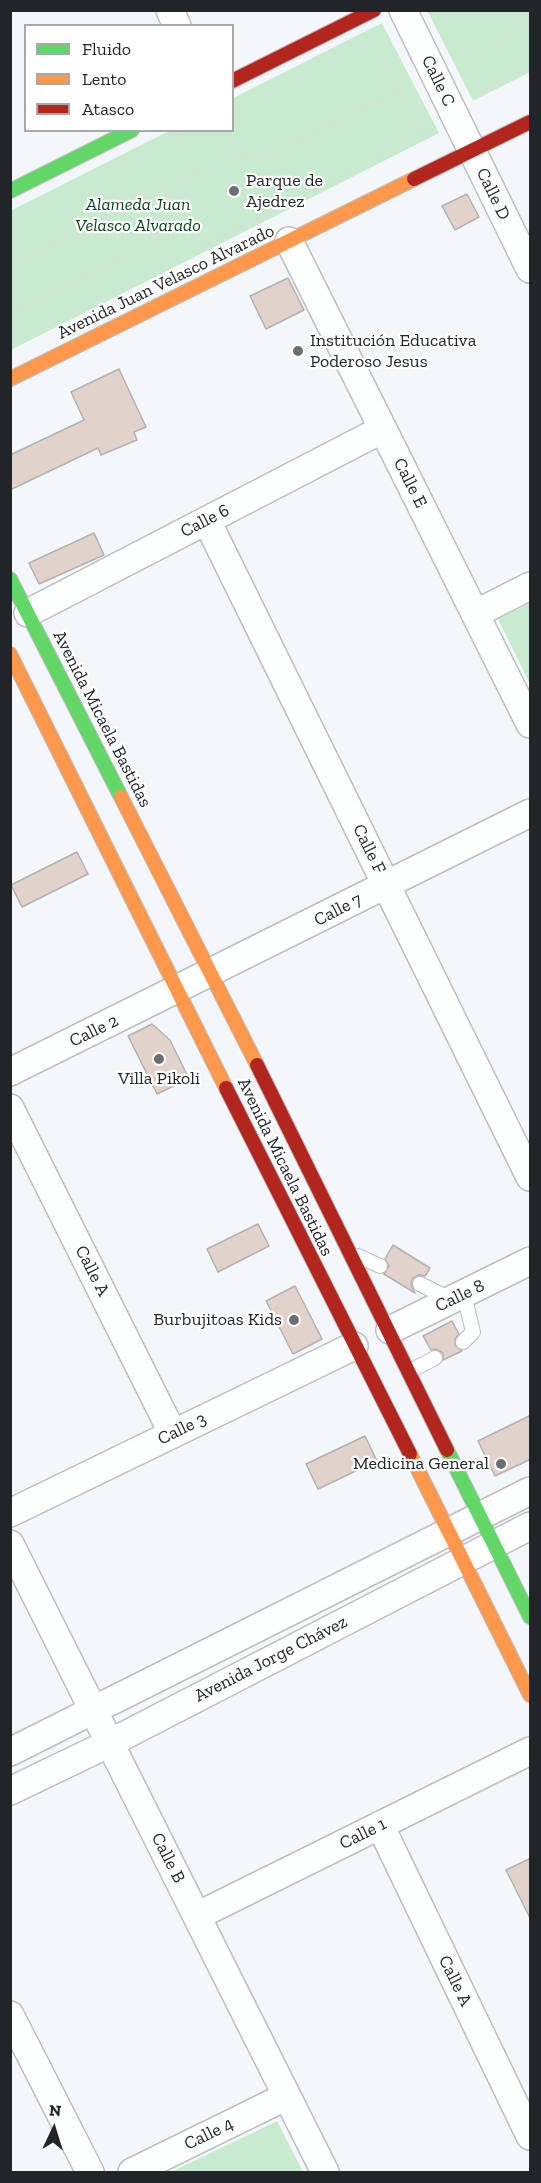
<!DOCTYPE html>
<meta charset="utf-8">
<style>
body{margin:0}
#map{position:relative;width:541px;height:2183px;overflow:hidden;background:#f4f7fa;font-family:"Zilla Slab",serif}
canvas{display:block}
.frame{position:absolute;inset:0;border:12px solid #222528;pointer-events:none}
.legend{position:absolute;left:24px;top:24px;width:210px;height:108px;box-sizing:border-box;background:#fff;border:2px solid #a7a8a9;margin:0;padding:8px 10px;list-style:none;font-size:18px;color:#222528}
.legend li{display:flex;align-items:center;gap:12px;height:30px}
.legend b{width:30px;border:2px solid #a7a8a9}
.north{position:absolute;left:24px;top:2099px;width:60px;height:60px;-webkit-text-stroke:4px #fff;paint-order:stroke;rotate:4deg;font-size:16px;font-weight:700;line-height:24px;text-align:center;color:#222528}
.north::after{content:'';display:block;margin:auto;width:21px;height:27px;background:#222528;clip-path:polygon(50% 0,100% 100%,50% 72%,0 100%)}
</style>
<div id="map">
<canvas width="541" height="2183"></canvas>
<div class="frame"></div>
<ul class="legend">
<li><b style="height:8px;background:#63d668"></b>Fluido</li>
<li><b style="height:8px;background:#ff974d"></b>Lento</li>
<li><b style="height:8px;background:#b3261e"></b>Atasco</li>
</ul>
<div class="north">N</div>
</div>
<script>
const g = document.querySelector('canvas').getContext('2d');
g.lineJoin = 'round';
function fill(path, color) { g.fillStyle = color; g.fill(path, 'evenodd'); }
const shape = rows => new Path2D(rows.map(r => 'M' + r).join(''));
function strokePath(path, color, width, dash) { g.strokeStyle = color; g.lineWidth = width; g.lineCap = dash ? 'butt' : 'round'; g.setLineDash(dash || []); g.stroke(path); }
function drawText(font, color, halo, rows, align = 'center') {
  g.font = font + ' "Zilla Slab",serif'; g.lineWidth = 4.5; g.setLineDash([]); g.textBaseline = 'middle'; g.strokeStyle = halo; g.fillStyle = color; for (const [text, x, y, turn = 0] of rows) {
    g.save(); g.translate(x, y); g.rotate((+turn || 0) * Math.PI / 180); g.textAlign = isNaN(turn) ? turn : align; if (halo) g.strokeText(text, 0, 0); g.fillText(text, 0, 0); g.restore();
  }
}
const green = shape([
 [430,11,530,11,530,72,473,101,428,12],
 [382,23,439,133,11,350,10,211,169,131,232,130,233,98],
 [530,603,530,684,498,619],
 [277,2121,303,2172,171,2172]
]);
const building = shape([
 [467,194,479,217,455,230,442,206,467,194],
 [288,278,304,310,266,329,250,296,288,278],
 [119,369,146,427,134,432,137,440,101,455,98,448,10,490,10,455,84,420,71,392,119,369],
 [94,533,104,555,39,584,29,563,94,533],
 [77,852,88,874,22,907,11,885,77,852],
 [152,1024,170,1040,189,1079,157,1094,128,1036,152,1024],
 [258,1224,269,1246,218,1272,207,1249,258,1224],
 [393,1245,430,1268,425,1276,419,1275,412,1279,411,1285,415,1293,384,1274,389,1266,385,1259,393,1245],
 [295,1286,322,1339,293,1354,266,1301,295,1286],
 [452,1321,459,1334,455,1339,455,1345,462,1351,443,1360,443,1353,436,1349,431,1350,423,1336,452,1321],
 [531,1415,531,1459,495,1476,478,1441,531,1415],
 [365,1436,377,1461,318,1489,306,1464,365,1436],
 [531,1858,531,1920,506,1870,531,1858]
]);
const path = shape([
 [522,10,530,28],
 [438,19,455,10],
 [374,41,421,137],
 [459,60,530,24],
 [476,94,530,66],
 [156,149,191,130],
 [121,167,157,238],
 [10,265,233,151,262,158,398,91],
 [10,295,18,310],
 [10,314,186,223,200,248,434,129]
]);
const lane = shape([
 [358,1256,380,1266],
 [420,1284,452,1300],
 [463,1342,473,1332,464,1294],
 [410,1371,435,1358]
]);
const street = shape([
 [170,10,177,26],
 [403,10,530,269],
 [289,241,530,724],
 [207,521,530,1177],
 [28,613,383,429],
 [475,614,530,586],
 [10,1072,530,813],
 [10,1108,173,1434],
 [390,1330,530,1261],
 [10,1513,354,1346],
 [10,1544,325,2172],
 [10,1752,530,1491],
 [10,1791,110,1743,530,1526],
 [380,1825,530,2136],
 [197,1916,530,1751],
 [10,2015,90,2172],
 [132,2172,287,2096]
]);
const fast = shape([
 [10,191,132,130],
 [10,579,121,797],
 [447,1450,530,1617]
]);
const slow = shape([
 [10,379,414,179],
 [10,654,226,1088],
 [121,797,257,1065],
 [410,1454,530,1695]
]);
const jam = shape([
 [232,81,374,10],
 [414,179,530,122],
 [257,1065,447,1450],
 [226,1088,410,1454]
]);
const markers = [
 [234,191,6,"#6c6e72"],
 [298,351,6,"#6c6e72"],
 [159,1059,6,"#6c6e72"],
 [294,1320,6,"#6c6e72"],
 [501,1464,6,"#6c6e72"]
];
const streetNames = [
 ["Calle C",438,81,64],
 ["Calle D",493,194,64],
 ["Avenida Juan Velasco Alvarado",166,282,-26],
 ["Calle E",410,483,63],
 ["Calle 6",205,521,-27],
 ["Avenida Micaela Bastidas",102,719,63],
 ["Calle F",369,849,64],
 ["Calle 7",338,910,-27],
 ["Calle 2",94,1031,-26],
 ["Avenida Micaela Bastidas",285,1167,64],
 ["Calle A",92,1271,63],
 ["Calle 8",460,1296,-26],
 ["Calle 3",182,1429,-26],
 ["Avenida Jorge Chávez",271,1659,-27],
 ["Calle 1",363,1834,-26],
 ["Calle B",168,1858,63],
 ["Calle A",455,1981,64],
 ["Calle 4",209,2134,-26]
];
const poiNames = [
 ["Parque de",246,181],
 ["Ajedrez",246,202],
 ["Institución Educativa",310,341],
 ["Poderoso Jesus",310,362],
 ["Villa Pikoli",159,1079,"center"],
 ["Burbujitoas Kids",282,1320,"right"],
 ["Medicina General",489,1464,"right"]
];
const parkNames = [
 ["Alameda Juan",138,205],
 ["Velasco Alvarado",138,226]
];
fill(green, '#c8ebd0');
fill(building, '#e1d3cb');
strokePath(building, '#b3b2b2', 1.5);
strokePath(lane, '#bcbec1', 16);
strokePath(street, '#bcbec1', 30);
strokePath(fast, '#bcbec1', 16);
strokePath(slow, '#bcbec1', 16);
strokePath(jam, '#bcbec1', 16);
strokePath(path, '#dadcdd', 4, [1.5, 4.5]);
strokePath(lane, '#fdfefe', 14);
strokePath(street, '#fdfefe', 27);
strokePath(fast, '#63d668', 14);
strokePath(slow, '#ff974d', 14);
strokePath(jam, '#b3261e', 14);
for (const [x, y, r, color] of markers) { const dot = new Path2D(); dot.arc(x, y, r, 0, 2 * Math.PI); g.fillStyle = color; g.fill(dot); strokePath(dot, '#fff', 2); }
drawText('18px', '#222528', '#fff', streetNames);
drawText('18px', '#222528', '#fff', poiNames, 'left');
drawText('italic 18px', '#083f19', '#fff', parkNames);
</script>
